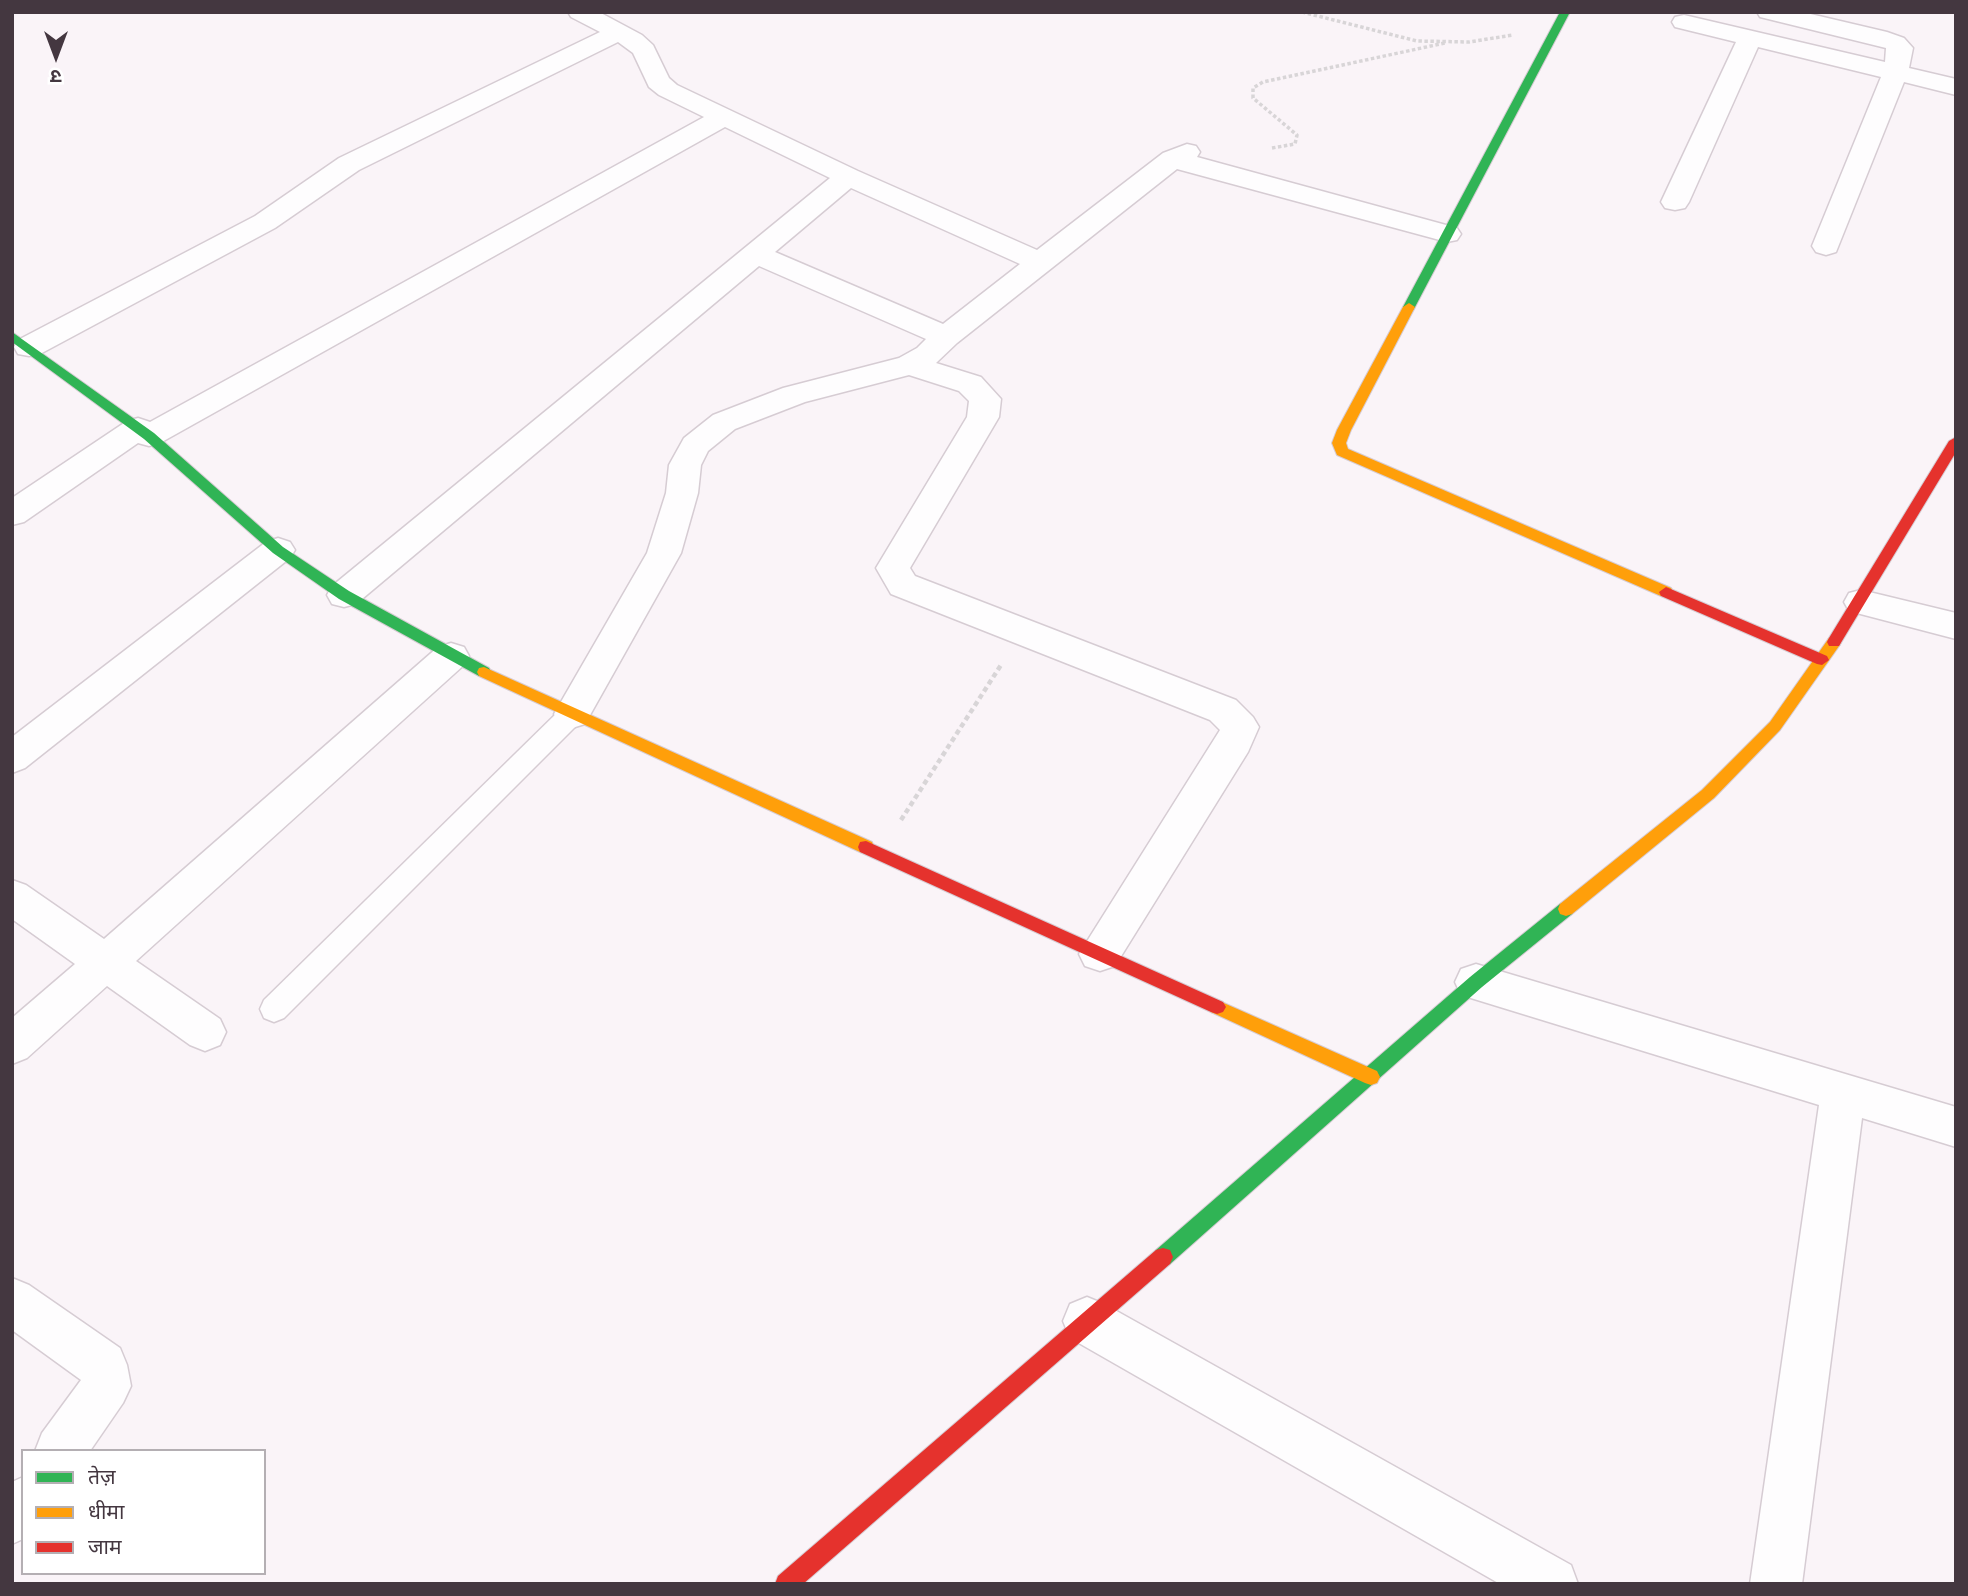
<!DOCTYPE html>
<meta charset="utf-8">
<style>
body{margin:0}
#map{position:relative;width:1968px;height:1596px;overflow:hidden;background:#faf4f8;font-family:Lora,"Noto Sans Devanagari",serif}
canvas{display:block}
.frame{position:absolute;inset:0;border:14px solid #443740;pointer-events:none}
.legend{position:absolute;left:21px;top:1449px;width:245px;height:126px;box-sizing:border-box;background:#fff;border:2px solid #b4afb3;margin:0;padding:9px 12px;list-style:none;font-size:21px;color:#443740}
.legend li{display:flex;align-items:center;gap:14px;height:35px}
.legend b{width:35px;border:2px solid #b4afb3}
.north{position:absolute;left:21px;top:21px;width:70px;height:70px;-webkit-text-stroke:5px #fff;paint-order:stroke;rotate:180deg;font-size:19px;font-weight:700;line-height:28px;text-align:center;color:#443740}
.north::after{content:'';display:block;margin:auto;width:24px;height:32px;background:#443740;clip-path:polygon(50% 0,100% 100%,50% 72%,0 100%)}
</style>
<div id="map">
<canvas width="1968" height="1596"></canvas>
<div class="frame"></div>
<ul class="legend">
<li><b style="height:9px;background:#30b455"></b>तेज़</li>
<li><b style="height:9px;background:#ff9f0a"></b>धीमा</li>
<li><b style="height:9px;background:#e5322d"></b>जाम</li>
</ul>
<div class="north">उ</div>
</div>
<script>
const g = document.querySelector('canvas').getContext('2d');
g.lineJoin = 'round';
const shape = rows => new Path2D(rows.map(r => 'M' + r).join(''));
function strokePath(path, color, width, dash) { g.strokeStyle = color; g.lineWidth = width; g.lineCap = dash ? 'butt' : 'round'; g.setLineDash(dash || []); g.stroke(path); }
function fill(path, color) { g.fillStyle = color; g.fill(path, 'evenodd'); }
const pathFar1 = shape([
 [1302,12,1417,41,1469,42,1513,35],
 [1272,148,1295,144,1297,135,1253,98,1253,88,1263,82,1445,43]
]);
const path = shape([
 [901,820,1001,665]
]);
const lane = shape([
 [572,704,581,707,585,714,581,721,284,1018,274,1022,264,1018,260,1009,264,1000,563,707,572,704]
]);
const street = shape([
 [568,12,599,12,642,35,653,45,669,78,677,85,858,171,1037,250,1163,153,1187,144,1196,146,1200,152,1197,157,1457,228,1461,234,1457,240,1447,242,1177,169,957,343,936,363,981,377,1001,399,999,417,910,568,915,576,1236,700,1253,717,1259,727,1248,752,1115,966,1100,971,1085,966,1079,954,1220,730,1210,720,891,594,876,568,967,417,969,401,959,391,909,375,805,402,735,429,708,451,701,465,698,493,681,553,585,724,572,728,559,724,554,714,647,553,666,493,669,465,684,438,713,415,783,388,899,358,917,348,926,339,759,266,356,604,344,607,332,604,327,595,332,586,830,178,725,127,160,443,149,446,138,443,24,522,12,525,12,498,127,421,138,418,150,422,704,117,659,95,649,87,633,53,618,42,359,170,275,228,40,354,29,356,18,354,14,347,18,340,255,216,339,158,600,32,571,17,568,12],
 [851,188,1020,264,943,324,775,252,851,188],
 [1757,12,1802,12,1887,32,1904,38,1913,48,1909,68,1956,79,1956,95,1904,82,1836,252,1826,255,1816,252,1812,246,1881,77,1758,47,1689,202,1685,208,1675,210,1665,208,1661,202,1736,42,1675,27,1672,22,1675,17,1684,15,1885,62,1886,48,1760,17,1757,12],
 [278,538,290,542,295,550,290,558,25,768,12,773,12,737,266,542,278,538],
 [1861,590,1956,613,1956,639,1849,611,1844,602,1849,593,1861,590],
 [451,643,464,647,469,656,464,665,136,961,220,1019,226,1032,220,1045,205,1051,190,1045,107,986,27,1058,12,1064,12,1018,75,964,12,919,12,880,26,885,104,939,438,647,451,643],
 [1476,964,1956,1107,1956,1147,1862,1118,1802,1584,1750,1584,1819,1105,1461,995,1455,982,1461,969,1476,964],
 [12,1278,29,1285,120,1348,127,1365,131,1386,123,1403,90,1451,35,1451,42,1433,81,1380,12,1330,12,1278],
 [1087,1297,1104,1304,1571,1565,1578,1584,1500,1584,1070,1338,1063,1321,1070,1304,1087,1297],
 [23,1477,23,1539,12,1544,12,1482,23,1477]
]);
const fast = shape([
 [1560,12,1570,12,1415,307,1413,310,1405,310,1403,307,1560,12],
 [12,332,154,433,283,547,349,591,489,668,491,672,489,676,479,676,339,599,273,553,144,439,12,342,12,332],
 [1566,902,1572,904,1574,909,1572,914,1482,987,1170,1264,1163,1266,1156,1264,1153,1257,1156,1250,1470,977,1560,904,1566,902]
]);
const slow = shape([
 [1409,303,1415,307,1351,430,1346,443,1348,449,1671,588,1673,592,1671,596,1661,596,1337,455,1332,443,1337,430,1403,307,1409,303],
 [1834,637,1839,638,1841,642,1839,646,1780,730,1714,798,1572,914,1566,916,1560,914,1558,909,1560,904,1702,790,1770,722,1829,638,1834,637],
 [484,667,872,842,874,847,872,852,866,853,860,852,479,676,477,672,479,668,484,667],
 [1217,1000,1377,1071,1380,1077,1377,1083,1371,1085,1365,1083,1211,1012,1208,1007,1211,1002,1217,1000]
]);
const jam = shape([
 [1956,437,1956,452,1839,646,1829,646,1827,642,1829,638,1949,441,1956,437],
 [1666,587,1827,656,1829,660,1822,665,1817,664,1661,596,1659,592,1666,587],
 [866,841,1223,1002,1226,1007,1223,1012,1217,1014,1211,1012,860,852,858,847,860,842,866,841],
 [1163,1248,1170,1250,1173,1257,1170,1264,803,1584,775,1584,778,1576,1156,1250,1163,1248]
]);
strokePath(lane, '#d6ccd3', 3);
strokePath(street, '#d6ccd3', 3);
strokePath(fast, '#d6ccd3', 2);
strokePath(slow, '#d6ccd3', 2);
strokePath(jam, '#d6ccd3', 2);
strokePath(pathFar1, '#d8d5d7', 3.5, [3.5, 2.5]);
strokePath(path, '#d8d5d7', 4.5, [5, 3.5]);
fill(lane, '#fefdfe');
fill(street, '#fefdfe');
fill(fast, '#30b455');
fill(slow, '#ff9f0a');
fill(jam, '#e5322d');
</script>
